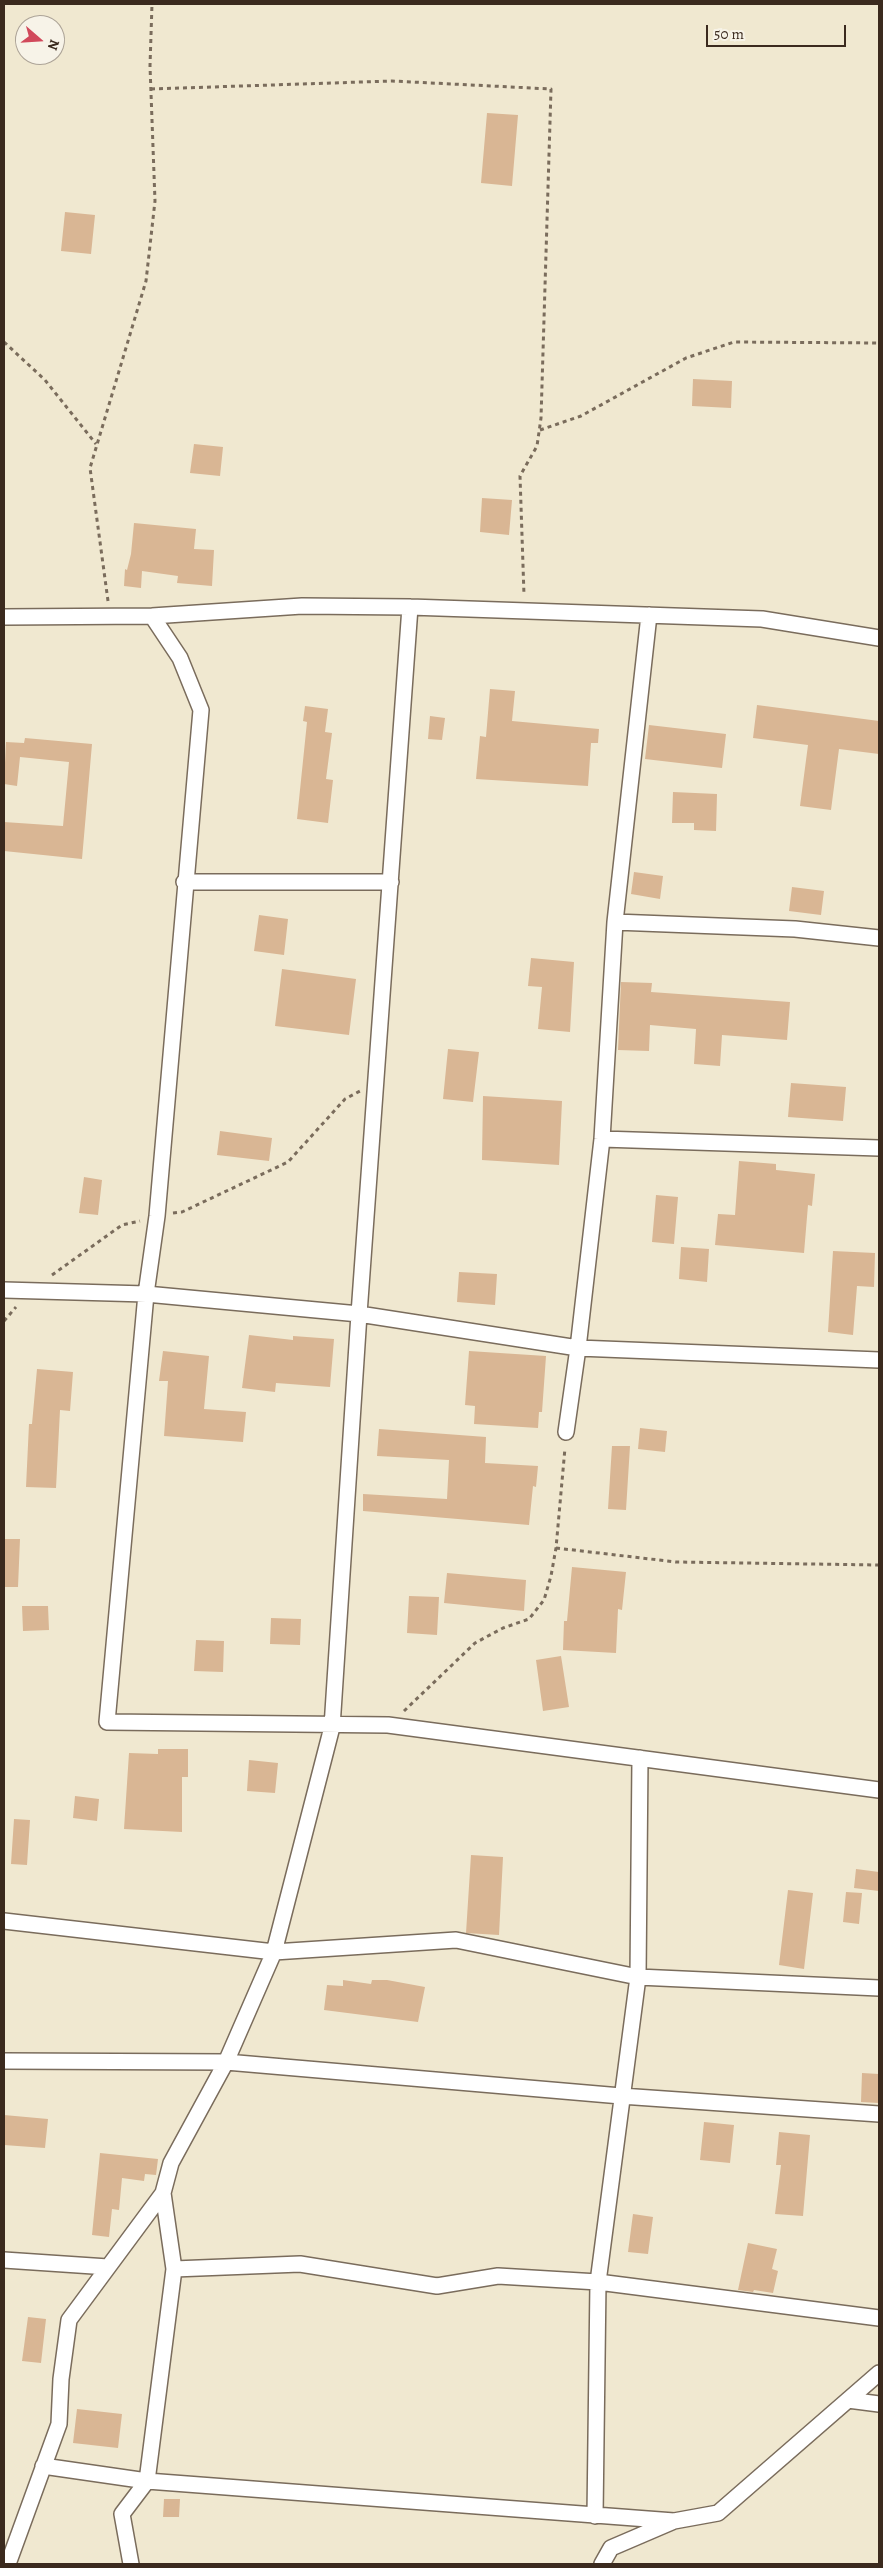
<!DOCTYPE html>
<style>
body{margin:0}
#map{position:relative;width:883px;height:2568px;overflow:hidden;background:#f0e8d0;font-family:Alegreya,serif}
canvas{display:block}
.frame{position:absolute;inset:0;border:5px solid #3b2a1e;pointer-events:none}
.north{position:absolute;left:15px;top:15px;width:50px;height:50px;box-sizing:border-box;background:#f7f3e8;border:1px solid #aca397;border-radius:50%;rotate:109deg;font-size:14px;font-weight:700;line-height:20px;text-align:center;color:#3b2a1e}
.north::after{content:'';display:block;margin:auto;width:18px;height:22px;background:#d1495b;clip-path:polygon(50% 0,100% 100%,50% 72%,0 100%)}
.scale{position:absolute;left:706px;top:25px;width:140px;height:22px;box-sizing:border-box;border:2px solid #3b2a1e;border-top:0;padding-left:6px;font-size:15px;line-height:18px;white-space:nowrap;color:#3b2a1e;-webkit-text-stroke:4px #f7f3e8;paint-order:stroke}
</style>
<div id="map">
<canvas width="883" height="2568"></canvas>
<div class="frame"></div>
<div class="north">N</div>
<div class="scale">50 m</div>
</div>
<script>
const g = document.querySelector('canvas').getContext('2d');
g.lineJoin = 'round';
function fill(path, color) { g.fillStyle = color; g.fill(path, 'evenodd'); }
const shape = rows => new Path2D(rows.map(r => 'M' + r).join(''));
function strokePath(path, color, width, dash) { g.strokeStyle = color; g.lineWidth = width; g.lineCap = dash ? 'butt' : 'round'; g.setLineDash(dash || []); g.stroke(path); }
const building = shape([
 [487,113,518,115,512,186,481,183],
 [65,212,95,215,91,254,61,251],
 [693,379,732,381,731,408,692,406],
 [194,444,223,447,220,476,190,473],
 [482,498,512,500,509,535,480,532],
 [134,523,196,529,194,549,214,550,212,586,177,583,178,576,142,571,141,588,124,586,125,569,127,570,131,554],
 [490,689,515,691,512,721,599,729,598,743,591,743,588,786,476,779,480,736,486,737],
 [757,705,879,721,879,754,839,749,831,810,800,806,808,745,753,738],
 [305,706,328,709,325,732,332,733,326,779,333,780,328,823,297,819,307,722,303,721],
 [430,716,445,718,442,740,428,739],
 [649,725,726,734,722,768,645,759],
 [25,738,92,744,82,859,4,851,4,822,63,826,69,762,20,757,17,786,4,784,6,742,24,743],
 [673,792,717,794,716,831,694,830,694,823,672,823],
 [634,872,663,876,660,899,631,894],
 [792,887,824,891,821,915,789,911],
 [259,915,288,919,284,955,254,951],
 [531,958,574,962,570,1032,538,1029,542,987,528,986],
 [282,969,356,979,349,1035,275,1026],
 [621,982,652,983,651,992,790,1002,787,1040,722,1035,720,1066,694,1064,696,1029,650,1025,649,1051,618,1050],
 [448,1049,479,1052,473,1102,443,1099],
 [791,1083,846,1087,843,1121,788,1117],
 [483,1096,562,1101,559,1165,482,1160],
 [220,1131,272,1138,269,1161,217,1155],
 [739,1161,776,1164,776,1170,815,1174,812,1206,808,1205,804,1253,715,1245,718,1214,735,1215],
 [84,1177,102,1180,98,1215,79,1213],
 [656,1195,678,1197,674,1244,652,1242],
 [681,1247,709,1249,707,1282,679,1279],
 [833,1251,875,1253,874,1287,857,1286,853,1335,828,1332],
 [459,1272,497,1274,495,1305,457,1302],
 [249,1335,293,1340,293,1336,334,1339,330,1387,276,1383,275,1392,242,1388],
 [163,1351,209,1356,204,1409,246,1412,243,1442,164,1436,168,1381,159,1381],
 [469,1351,546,1356,542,1412,539,1412,538,1428,474,1424,475,1406,465,1405],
 [37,1369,73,1372,70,1411,60,1410,56,1488,26,1487,29,1424,32,1424],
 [640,1428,667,1431,665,1452,638,1449],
 [379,1429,486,1437,485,1463,538,1466,536,1487,533,1486,529,1525,363,1511,363,1494,447,1499,449,1460,377,1456],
 [612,1446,630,1446,626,1510,608,1509],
 [4,1539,20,1539,18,1587,4,1587],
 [572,1567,626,1572,622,1610,618,1609,616,1653,563,1650,564,1621,567,1621],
 [447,1573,526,1580,524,1611,444,1603],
 [409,1596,439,1597,437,1635,407,1633],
 [22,1606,48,1606,49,1630,23,1631],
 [271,1618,301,1619,300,1645,270,1644],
 [196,1640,224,1641,223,1672,194,1671],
 [561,1656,569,1707,543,1711,536,1660],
 [158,1749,188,1749,188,1777,182,1777,182,1832,124,1829,129,1753,158,1754],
 [249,1760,278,1763,275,1793,247,1791],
 [75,1796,99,1799,97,1821,73,1818],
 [14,1819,30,1820,27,1865,11,1864],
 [471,1855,503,1857,499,1935,466,1933],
 [856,1869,879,1872,879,1891,854,1888],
 [788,1890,813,1893,804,1969,779,1965],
 [846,1892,862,1893,859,1924,843,1922],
 [343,1980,371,1984,372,1980,387,1980,425,1987,418,2022,324,2010,327,1985,343,1986],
 [862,2073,879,2074,879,2103,861,2102],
 [4,2115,48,2119,45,2148,4,2145],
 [704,2122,734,2125,730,2163,700,2160],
 [779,2132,810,2135,803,2216,775,2214,781,2165,776,2165],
 [100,2153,158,2159,156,2175,145,2174,144,2181,122,2178,119,2210,112,2209,109,2237,92,2235],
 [633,2214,653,2217,648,2254,628,2252],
 [748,2243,777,2249,772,2269,778,2271,773,2293,754,2290,753,2292,738,2290],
 [28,2317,46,2319,41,2363,22,2361],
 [77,2409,122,2414,118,2448,73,2443],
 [164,2499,180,2499,179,2517,163,2517]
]);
const path = shape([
 [151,89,392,81,551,89,541,418,537,446,520,476,524,595],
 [4,342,45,380,96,444],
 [540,430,581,416,686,358,734,342,879,343],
 [108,601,90,468,146,281,155,201,150,66,152,4],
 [173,1213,182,1212,288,1162,345,1099,360,1091],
 [52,1275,122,1225,140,1221],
 [4,1321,16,1307],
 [556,1548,676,1562,879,1565],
 [404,1711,475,1643,503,1628,529,1619,544,1600,551,1576,556,1548,565,1448]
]);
const minor = shape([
 [152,616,180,658,201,710,157,1216,146,1294,107,1722,388,1725,879,1790],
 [4,617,152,616,302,606,410,607,762,619,879,638],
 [184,882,391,882],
 [615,922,795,929,879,938],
 [602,1139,879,1148],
 [4,1290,146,1294,359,1314,578,1348,879,1360],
 [566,1432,578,1348,602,1139,615,922,649,615],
 [4,1921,274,1952,456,1940,638,1977,879,1988],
 [4,2061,226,2062,621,2096,879,2114],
 [4,2260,108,2267],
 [174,2269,300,2264,437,2286,498,2276,598,2282,879,2318],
 [848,2400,879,2404],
 [43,2466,147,2481,674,2521],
 [595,2516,598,2282,638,1977,640,1758],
 [8,2564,59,2424,61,2379,69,2320,163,2193],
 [131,2564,122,2514,147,2481,174,2269,163,2193,171,2163,226,2062,274,1952,332,1727,359,1314,410,607],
 [602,2564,611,2548,674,2521,718,2513,879,2373]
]);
fill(building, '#d9b694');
strokePath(minor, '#7a6c5c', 18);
strokePath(path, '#7a6c5c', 3, [4, 4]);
strokePath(minor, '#fff', 15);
</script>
